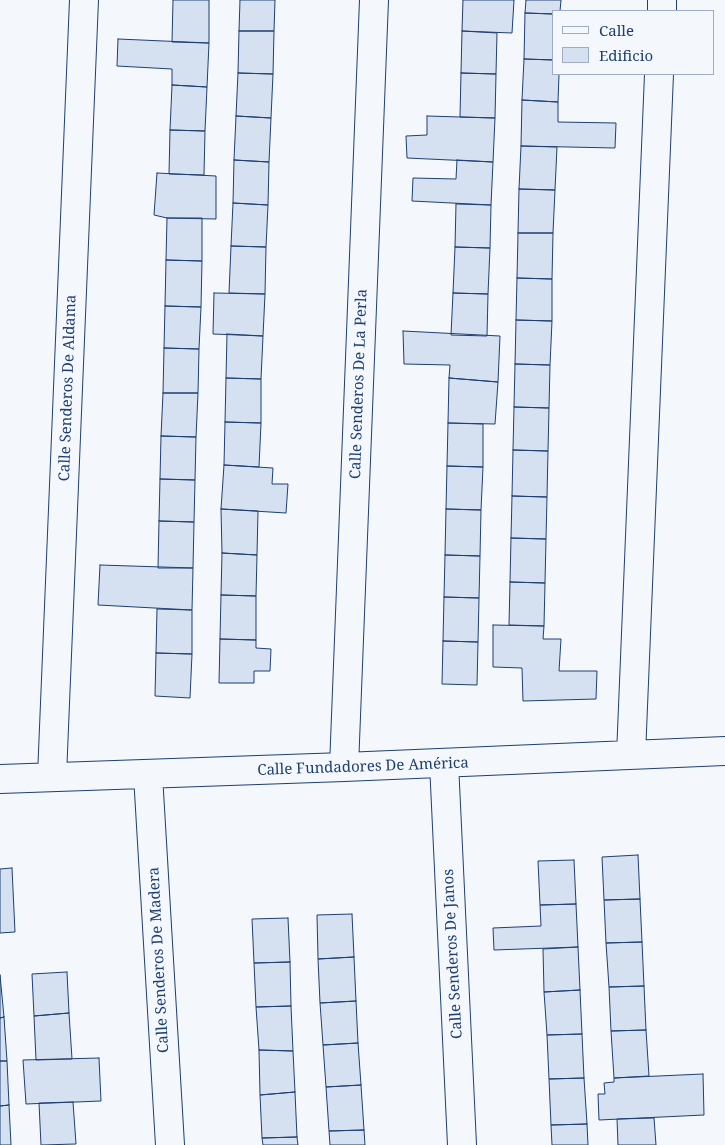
<!DOCTYPE html>
<meta charset="utf-8">
<style>
body{margin:0}
#map{position:relative;width:725px;height:1145px;overflow:hidden;background:#f4f7fb;font-family:"Noto Serif",serif}
canvas{display:block}
.legend{position:absolute;left:552px;top:10px;width:162px;height:65px;box-sizing:border-box;background:#f4f7fb;border:1px solid #9eadc5;margin:0;padding:6px 9px;list-style:none;font-size:15px;color:#1d3f73}
.legend li{display:flex;align-items:center;gap:10px;height:25px}
.legend b{width:25px;border:1px solid #9eadc5}
</style>
<div id="map">
<canvas width="725" height="1145"></canvas>
<ul class="legend">
<li><b style="height:6px;background:#f4f7fb"></b>Calle</li>
<li><b style="height:14px;background:#d5e0f0"></b>Edificio</li>
</ul>
</div>
<script>
const g = document.querySelector('canvas').getContext('2d');
g.lineJoin = 'round';
function fill(path, color) { g.fillStyle = color; g.fill(path, 'evenodd'); }
const shape = rows => new Path2D(rows.map(r => 'M' + r).join(''));
function strokePath(path, color, width, dash) { g.strokeStyle = color; g.lineWidth = width; g.lineCap = dash ? 'butt' : 'round'; g.setLineDash(dash || []); g.stroke(path); }
function drawText(font, color, halo, rows, align = 'center') {
  g.font = font + ' "Noto Serif",serif'; g.lineWidth = 4; g.setLineDash([]); g.textBaseline = 'middle'; g.strokeStyle = halo; g.fillStyle = color; for (const [text, x, y, turn = 0] of rows) {
    g.save(); g.translate(x, y); g.rotate((+turn || 0) * Math.PI / 180); g.textAlign = isNaN(turn) ? turn : align; if (halo) g.strokeText(text, 0, 0); g.fillText(text, 0, 0); g.restore();
  }
}
const building = shape([
 [173,0,209,0,209,43,172,42,173,0],
 [240,0,275,0,274,31,239,31,240,0],
 [463,0,514,0,512,33,462,31,463,0],
 [526,0,561,0,560,11,554,11,554,14,525,13,526,0],
 [525,13,554,14,554,60,524,59,525,13],
 [239,31,274,31,273,74,238,73,239,31],
 [462,31,497,33,496,74,461,73,462,31],
 [118,39,209,43,207,87,172,85,172,69,117,66,118,39],
 [524,59,554,60,554,74,559,74,558,102,522,100,524,59],
 [238,73,273,74,271,118,236,116,238,73],
 [461,73,496,74,495,118,460,117,461,73],
 [172,85,207,87,205,131,170,130,172,85],
 [522,100,558,102,558,122,616,123,615,148,521,146,522,100],
 [236,116,271,118,269,162,234,160,236,116],
 [427,116,495,118,493,162,407,158,406,136,427,135,427,116],
 [170,130,205,131,204,175,169,174,170,130],
 [521,146,557,147,555,190,519,189,521,146],
 [234,160,269,162,268,205,233,203,234,160],
 [457,160,493,162,491,205,412,201,413,178,456,179,457,160],
 [157,173,216,176,216,219,167,218,154,215,157,173],
 [519,189,555,190,553,233,518,233,519,189],
 [233,203,268,205,266,247,231,246,233,203],
 [456,204,491,205,490,248,455,247,456,204],
 [167,218,202,218,202,261,166,260,167,218],
 [518,233,553,233,552,279,517,278,518,233],
 [231,246,266,247,265,294,229,293,231,246],
 [455,247,490,248,488,294,453,293,455,247],
 [166,260,202,261,201,307,165,306,166,260],
 [517,278,552,279,552,321,516,320,517,278],
 [214,293,265,294,263,336,213,334,214,293],
 [453,293,488,294,487,336,451,335,453,293],
 [165,306,201,307,199,349,164,348,165,306],
 [516,320,552,321,550,365,515,364,516,320],
 [403,331,500,336,498,382,449,378,450,365,404,364,403,331],
 [227,334,263,336,261,379,226,378,227,334],
 [164,348,199,349,198,393,163,393,164,348],
 [515,364,550,365,549,408,514,407,515,364],
 [226,378,261,379,261,423,225,422,226,378],
 [449,378,498,382,495,424,448,423,449,378],
 [163,393,198,393,196,437,161,436,163,393],
 [514,407,549,408,548,451,513,450,514,407],
 [225,422,261,423,259,467,224,465,225,422],
 [448,423,483,424,483,467,447,466,448,423],
 [161,436,196,437,195,480,160,479,161,436],
 [513,450,548,451,547,497,512,496,513,450],
 [224,465,273,468,272,484,288,484,286,513,221,509,224,465],
 [447,466,483,467,481,510,446,509,447,466],
 [160,479,195,480,194,522,159,521,160,479],
 [512,496,547,497,546,539,511,538,512,496],
 [221,509,258,511,257,555,222,553,221,509],
 [446,509,481,510,480,556,445,555,446,509],
 [159,521,194,522,193,568,158,568,159,521],
 [511,538,546,539,545,583,510,582,511,538],
 [222,553,257,555,256,596,221,595,222,553],
 [445,555,480,556,479,598,444,597,445,555],
 [100,565,193,568,192,610,98,605,100,565],
 [510,582,545,583,544,626,509,625,510,582],
 [221,595,256,596,256,640,220,639,221,595],
 [444,597,479,598,478,642,443,641,444,597],
 [157,609,192,610,192,654,156,653,157,609],
 [493,625,544,626,543,639,561,639,559,671,597,671,596,699,523,701,522,668,493,667,493,625],
 [220,639,256,640,256,648,271,649,270,671,254,671,254,683,219,683,220,639],
 [443,641,478,642,477,685,442,684,443,641],
 [156,653,192,654,190,698,155,696,156,653],
 [638,855,640,899,604,900,602,857,638,855],
 [574,860,576,904,540,905,538,861,574,860],
 [12,868,15,932,0,933,0,869,12,868],
 [640,899,642,942,606,943,604,900,640,899],
 [576,904,578,947,494,950,493,928,541,926,540,905,576,904],
 [352,914,354,957,318,959,317,915,352,914],
 [288,918,290,962,254,963,252,919,288,918],
 [642,942,644,986,609,987,606,943,642,942],
 [578,947,580,990,544,992,543,949,578,947],
 [354,957,356,1001,320,1003,318,959,354,957],
 [290,962,291,1006,256,1007,254,963,290,962],
 [67,972,69,1013,34,1016,32,974,67,972],
 [0,975,4,1017,0,1018,0,975],
 [644,986,646,1030,611,1031,609,987,644,986],
 [580,990,582,1034,547,1035,544,992,580,990],
 [356,1001,358,1043,323,1045,320,1003,356,1001],
 [291,1006,293,1051,259,1050,256,1007,291,1006],
 [69,1013,72,1059,36,1060,34,1016,69,1013],
 [4,1017,7,1061,0,1061,0,1018,4,1017],
 [646,1030,649,1076,614,1078,611,1031,646,1030],
 [582,1034,584,1078,549,1079,547,1035,582,1034],
 [358,1043,361,1085,326,1087,323,1045,358,1043],
 [259,1050,293,1051,295,1092,260,1095,259,1050],
 [99,1058,101,1101,26,1104,23,1060,99,1058],
 [0,1061,7,1061,9,1105,0,1106,0,1061],
 [703,1074,704,1115,599,1120,598,1094,605,1094,604,1083,614,1082,614,1078,703,1074],
 [584,1078,587,1124,551,1125,549,1079,584,1078],
 [361,1085,364,1130,329,1131,326,1087,361,1085],
 [295,1092,297,1137,262,1138,260,1095,295,1092],
 [73,1102,76,1144,41,1145,39,1103,73,1102],
 [9,1105,11,1145,0,1145,0,1106,9,1105],
 [654,1118,656,1145,618,1145,617,1119,654,1118],
 [587,1124,588,1145,552,1145,551,1125,587,1124],
 [364,1130,365,1145,330,1145,329,1131,364,1130],
 [297,1137,298,1145,263,1145,262,1138,297,1137]
]);
const minor = shape([
 [662,11,662,0],
 [631,755,659,74],
 [444,763,462,1145],
 [344,767,374,0],
 [148,775,170,1145],
 [52,776,84,0],
 [0,779,344,767,725,751]
]);
const streetNames = [
 ["Calle Senderos De La Perla",359,384,-88],
 ["Calle Senderos De Aldama",68,388,-88],
 ["Calle Fundadores De América",363,767,-2],
 ["Calle Senderos De Janos",453,954,-93],
 ["Calle Senderos De Madera",159,960,-93]
];
fill(building, '#d5e0f0');
strokePath(building, '#1d3f73', 1);
strokePath(minor, '#1d3f73', 30);
strokePath(minor, '#f4f7fb', 28);
drawText('15px', '#1d3f73', '#f4f7fb', streetNames);
</script>
